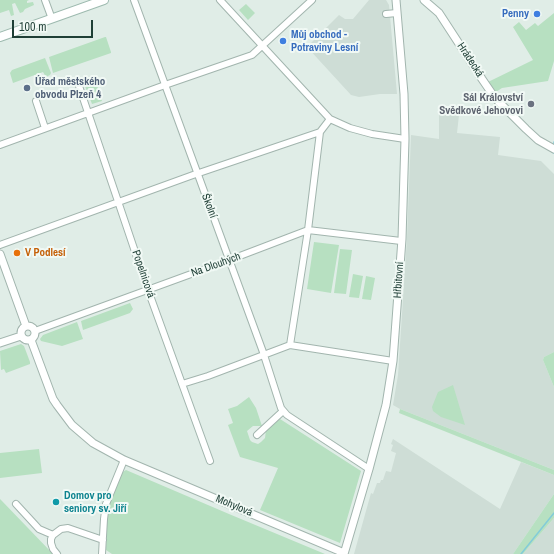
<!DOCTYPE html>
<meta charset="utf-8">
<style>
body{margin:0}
#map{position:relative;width:554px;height:554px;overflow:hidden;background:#e0ede7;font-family:"Archivo Narrow",sans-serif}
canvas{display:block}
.scale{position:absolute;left:12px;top:20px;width:81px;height:18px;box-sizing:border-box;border:2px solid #1f3f36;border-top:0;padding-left:5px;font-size:12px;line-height:14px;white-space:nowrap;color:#1f3f36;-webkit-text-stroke:3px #f1f9f5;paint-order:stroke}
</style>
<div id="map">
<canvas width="554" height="554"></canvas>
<div class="scale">100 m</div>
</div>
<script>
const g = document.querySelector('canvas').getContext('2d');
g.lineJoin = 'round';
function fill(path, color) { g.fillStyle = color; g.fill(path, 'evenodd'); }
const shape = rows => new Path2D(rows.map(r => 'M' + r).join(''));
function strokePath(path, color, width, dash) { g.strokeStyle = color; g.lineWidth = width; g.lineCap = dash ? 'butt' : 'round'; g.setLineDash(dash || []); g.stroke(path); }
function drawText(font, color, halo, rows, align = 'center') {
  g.font = font + ' "Archivo Narrow",sans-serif'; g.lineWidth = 4; g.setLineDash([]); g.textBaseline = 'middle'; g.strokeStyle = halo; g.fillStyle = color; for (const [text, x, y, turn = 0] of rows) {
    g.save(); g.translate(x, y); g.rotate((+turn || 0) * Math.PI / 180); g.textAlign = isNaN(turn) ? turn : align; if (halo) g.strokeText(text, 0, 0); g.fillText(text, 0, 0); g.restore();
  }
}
const built = shape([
 [369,0,386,0,389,5,397,94,380,94,359,97,351,95,307,47,339,15,345,19,353,19],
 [439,114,459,115,457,133,500,137,498,155,541,161,554,174,554,352,544,357,543,360,554,387,554,470,400,409,393,405,398,375,407,238,411,135,439,139],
 [393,439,500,509,521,462,554,475,554,494,513,554,354,554,371,493,373,494,377,483,380,483,381,480,383,480,386,471,391,472,396,453,391,451,393,445,391,444],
 [554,518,554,554,523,554]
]);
const green = shape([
 [0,0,29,0,27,1,27,3,33,2,34,5,25,9,23,12,20,13,15,3,12,4,14,15,11,16,9,10,0,13],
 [246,4,255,13,248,20,239,10],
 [554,13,554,61,548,81,502,88,496,92,488,82,533,60,513,27,519,22,526,30,535,23,538,26],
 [105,37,106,37,111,52,111,53,53,73,49,57],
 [45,58,51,73,50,75,46,77,43,72,13,83,10,73,12,70],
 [96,82,102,101,92,104,85,86,86,85],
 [314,242,339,245,331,293,307,289],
 [340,249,352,250,346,294,334,293],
 [353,274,363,276,359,298,349,297],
 [366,276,375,278,371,300,362,299],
 [130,303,133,309,130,313,83,330,81,321],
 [77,322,83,339,62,346,41,341,40,339,43,335],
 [21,344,24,346,30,362,30,364,6,373,4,369,1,370,0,351],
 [554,352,554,387,543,360,544,357],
 [453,385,465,425,441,417,433,411,432,407,438,392],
 [249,397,256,408,262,426,253,426,247,431,250,440,252,442,258,444,261,442,265,438,266,430,280,419,361,471,340,543,260,510,278,468,240,457,228,425,233,423,228,409,237,406],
 [400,409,554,470,554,475,399,413],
 [39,449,42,473,0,478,0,453],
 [126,470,229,514,325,554,112,554,106,550,107,519,110,503,121,473],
 [554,494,554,518,523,554,513,554],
 [0,499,2,501,53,554,0,554]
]);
const stream = shape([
 [554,144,554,142],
 [552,152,554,153],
 [521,554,554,513]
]);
const minor = shape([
 [45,0,52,19],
 [134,0,263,352,281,408,287,415,369,469],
 [220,0,330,119,350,128,372,134,405,139],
 [386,14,397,13],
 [79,86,148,290,210,461],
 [36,101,45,128],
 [0,145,165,85,252,55,312,0],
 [0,245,193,175,320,132,330,119],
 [35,331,224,262,308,230,401,241],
 [290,345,308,230,320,132],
 [182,384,208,376,290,345,393,361],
 [257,435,283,411],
 [16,504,39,529,53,535],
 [57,554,53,549,51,543,51,539,53,535,61,529,68,528,103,540],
 [102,554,104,519,106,504,124,460]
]);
const tertiary = shape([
 [424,0,439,13,482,79,495,98,526,129,538,140,554,149],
 [0,254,26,326],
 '21 333a7 7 0 1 1 14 0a7 7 0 1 1-14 0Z',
 [31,340,53,399,57,405,72,425,93,443,124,460,344,553],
 [0,343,21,336],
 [344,554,369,469,386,405,393,361,402,239,405,139,404,94,396,0]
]);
const secondary = shape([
 [0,37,104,0]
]);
const markers = [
 [537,14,4,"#3f7fe0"],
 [283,41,4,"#3f7fe0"],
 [27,88,4,"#5c6f8a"],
 [531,104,4,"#6b7280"],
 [17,253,4,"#e8710a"],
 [56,502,4,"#0f9aa8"]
];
const shopNames = [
 ["Penny",529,14],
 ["Můj obchod -",291,35,"left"],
 ["Potraviny Lesní",291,48,"left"]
];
const streetNames = [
 ["Hrádecká",470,60,57],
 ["Školní",209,206,69],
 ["Na Dlouhých",216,265,-20],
 ["Popelnicová",143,274,71],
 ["Hřbitovní",399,280,-86],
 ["Mohylová",234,506,23]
];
const serviceNames = [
 ["Úřad městského",35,82],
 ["obvodu Plzeň 4",35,95]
];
const worshipNames = [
 ["Sál Království",523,98],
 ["Svědkové Jehovovi",523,111]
];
const foodNames = [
 ["V Podlesí",25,253]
];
const cultureNames = [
 ["Domov pro",64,496],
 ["seniory sv. Jiří",64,509]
];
fill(built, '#ceddd6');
fill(green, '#b7e0c1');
strokePath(stream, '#82ccd8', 1.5);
strokePath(minor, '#a2b5ae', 8);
strokePath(tertiary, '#a2b5ae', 9);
strokePath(secondary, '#9dbaaf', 10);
strokePath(minor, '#fff', 6);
strokePath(tertiary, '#fff', 7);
strokePath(secondary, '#fff', 8);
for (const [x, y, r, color] of markers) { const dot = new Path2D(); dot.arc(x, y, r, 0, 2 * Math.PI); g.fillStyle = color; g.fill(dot); strokePath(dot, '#f1f9f5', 1.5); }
drawText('bold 11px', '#366cbe', '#f1f9f5', shopNames, 'right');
drawText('11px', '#1f3f36', '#f1f9f5', streetNames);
drawText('bold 11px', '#4e5e75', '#f1f9f5', serviceNames, 'left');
drawText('bold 11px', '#5b616d', '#f1f9f5', worshipNames, 'right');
drawText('bold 11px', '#c56008', '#f1f9f5', foodNames, 'left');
drawText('bold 11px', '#0d838f', '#f1f9f5', cultureNames, 'left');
</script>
